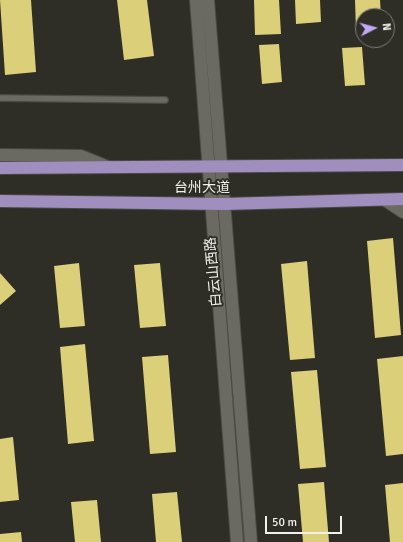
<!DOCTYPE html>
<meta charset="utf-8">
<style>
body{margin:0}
#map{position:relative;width:403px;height:542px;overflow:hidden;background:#2e2d26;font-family:Signika,sans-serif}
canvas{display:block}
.north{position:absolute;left:355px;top:8px;width:40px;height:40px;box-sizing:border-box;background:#2e2d26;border:1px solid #7c7b75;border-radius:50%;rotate:84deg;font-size:11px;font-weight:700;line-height:16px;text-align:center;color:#f1f0ec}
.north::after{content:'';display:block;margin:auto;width:14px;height:18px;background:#c1a8f3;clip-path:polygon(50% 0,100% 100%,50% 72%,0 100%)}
.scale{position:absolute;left:265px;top:516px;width:77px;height:18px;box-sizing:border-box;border:2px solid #f1f0ec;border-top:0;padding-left:5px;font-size:12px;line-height:14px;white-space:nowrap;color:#f1f0ec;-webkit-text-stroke:3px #2e2d26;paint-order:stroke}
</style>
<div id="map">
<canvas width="403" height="542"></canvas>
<div class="north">N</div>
<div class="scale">50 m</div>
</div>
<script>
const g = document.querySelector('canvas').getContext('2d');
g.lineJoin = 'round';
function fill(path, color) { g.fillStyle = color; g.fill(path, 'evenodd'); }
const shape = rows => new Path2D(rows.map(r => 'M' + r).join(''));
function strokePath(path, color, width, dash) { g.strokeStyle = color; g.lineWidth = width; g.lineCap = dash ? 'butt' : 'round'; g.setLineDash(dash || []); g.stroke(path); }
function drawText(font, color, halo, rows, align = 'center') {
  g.font = font + ' Signika,"Noto Sans SC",sans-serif'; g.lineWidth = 4; g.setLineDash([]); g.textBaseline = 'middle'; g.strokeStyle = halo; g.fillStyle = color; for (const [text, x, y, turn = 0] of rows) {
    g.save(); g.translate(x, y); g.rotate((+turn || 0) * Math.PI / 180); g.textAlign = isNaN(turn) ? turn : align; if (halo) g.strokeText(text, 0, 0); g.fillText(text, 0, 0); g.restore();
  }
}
const building = shape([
 [0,0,31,0,36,72,5,75],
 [117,0,147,0,154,56,124,60],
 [254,0,279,0,281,34,255,35],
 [295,0,320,0,321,22,296,24],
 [355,0,380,0,381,16,363,16,363,30,356,31],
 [279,44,282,82,262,84,259,45],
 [362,47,365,85,345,86,342,48],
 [393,238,401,335,375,338,367,241],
 [307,261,315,358,290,360,281,264],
 [79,263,85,326,60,328,54,266],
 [160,263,166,326,140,328,134,265],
 [0,273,16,291,0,305],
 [85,344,94,441,68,444,60,347],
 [168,355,176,452,150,454,142,357],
 [403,356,403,454,386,456,377,359],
 [317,370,326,467,300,469,291,372],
 [13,437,19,500,0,502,0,439],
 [324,482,329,542,303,542,298,484],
 [403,483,403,542,390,542,385,485],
 [177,492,182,542,156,542,152,494],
 [97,500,101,542,75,542,71,502],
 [21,532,22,542,0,542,0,534]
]);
const lane = shape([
 [0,98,165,100]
]);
const secondary = shape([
 [196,0,237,542],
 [208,0,251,542],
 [0,155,81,156,108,167],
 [385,200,403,212]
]);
const primary = shape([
 [0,168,403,165],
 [0,201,224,204,403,199]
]);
const streetNames = [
 ["台州大道",202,188],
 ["白云山西路",214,272,-95]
];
fill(building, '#dbcf7a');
strokePath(lane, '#4b4a44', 8);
strokePath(secondary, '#4b4a44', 14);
strokePath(primary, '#4b4a44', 14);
strokePath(lane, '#6b6a62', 5.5);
strokePath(secondary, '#6b6a62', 12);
strokePath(primary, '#a08fbe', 12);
drawText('14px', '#f1f0ec', '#2e2d26', streetNames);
</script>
